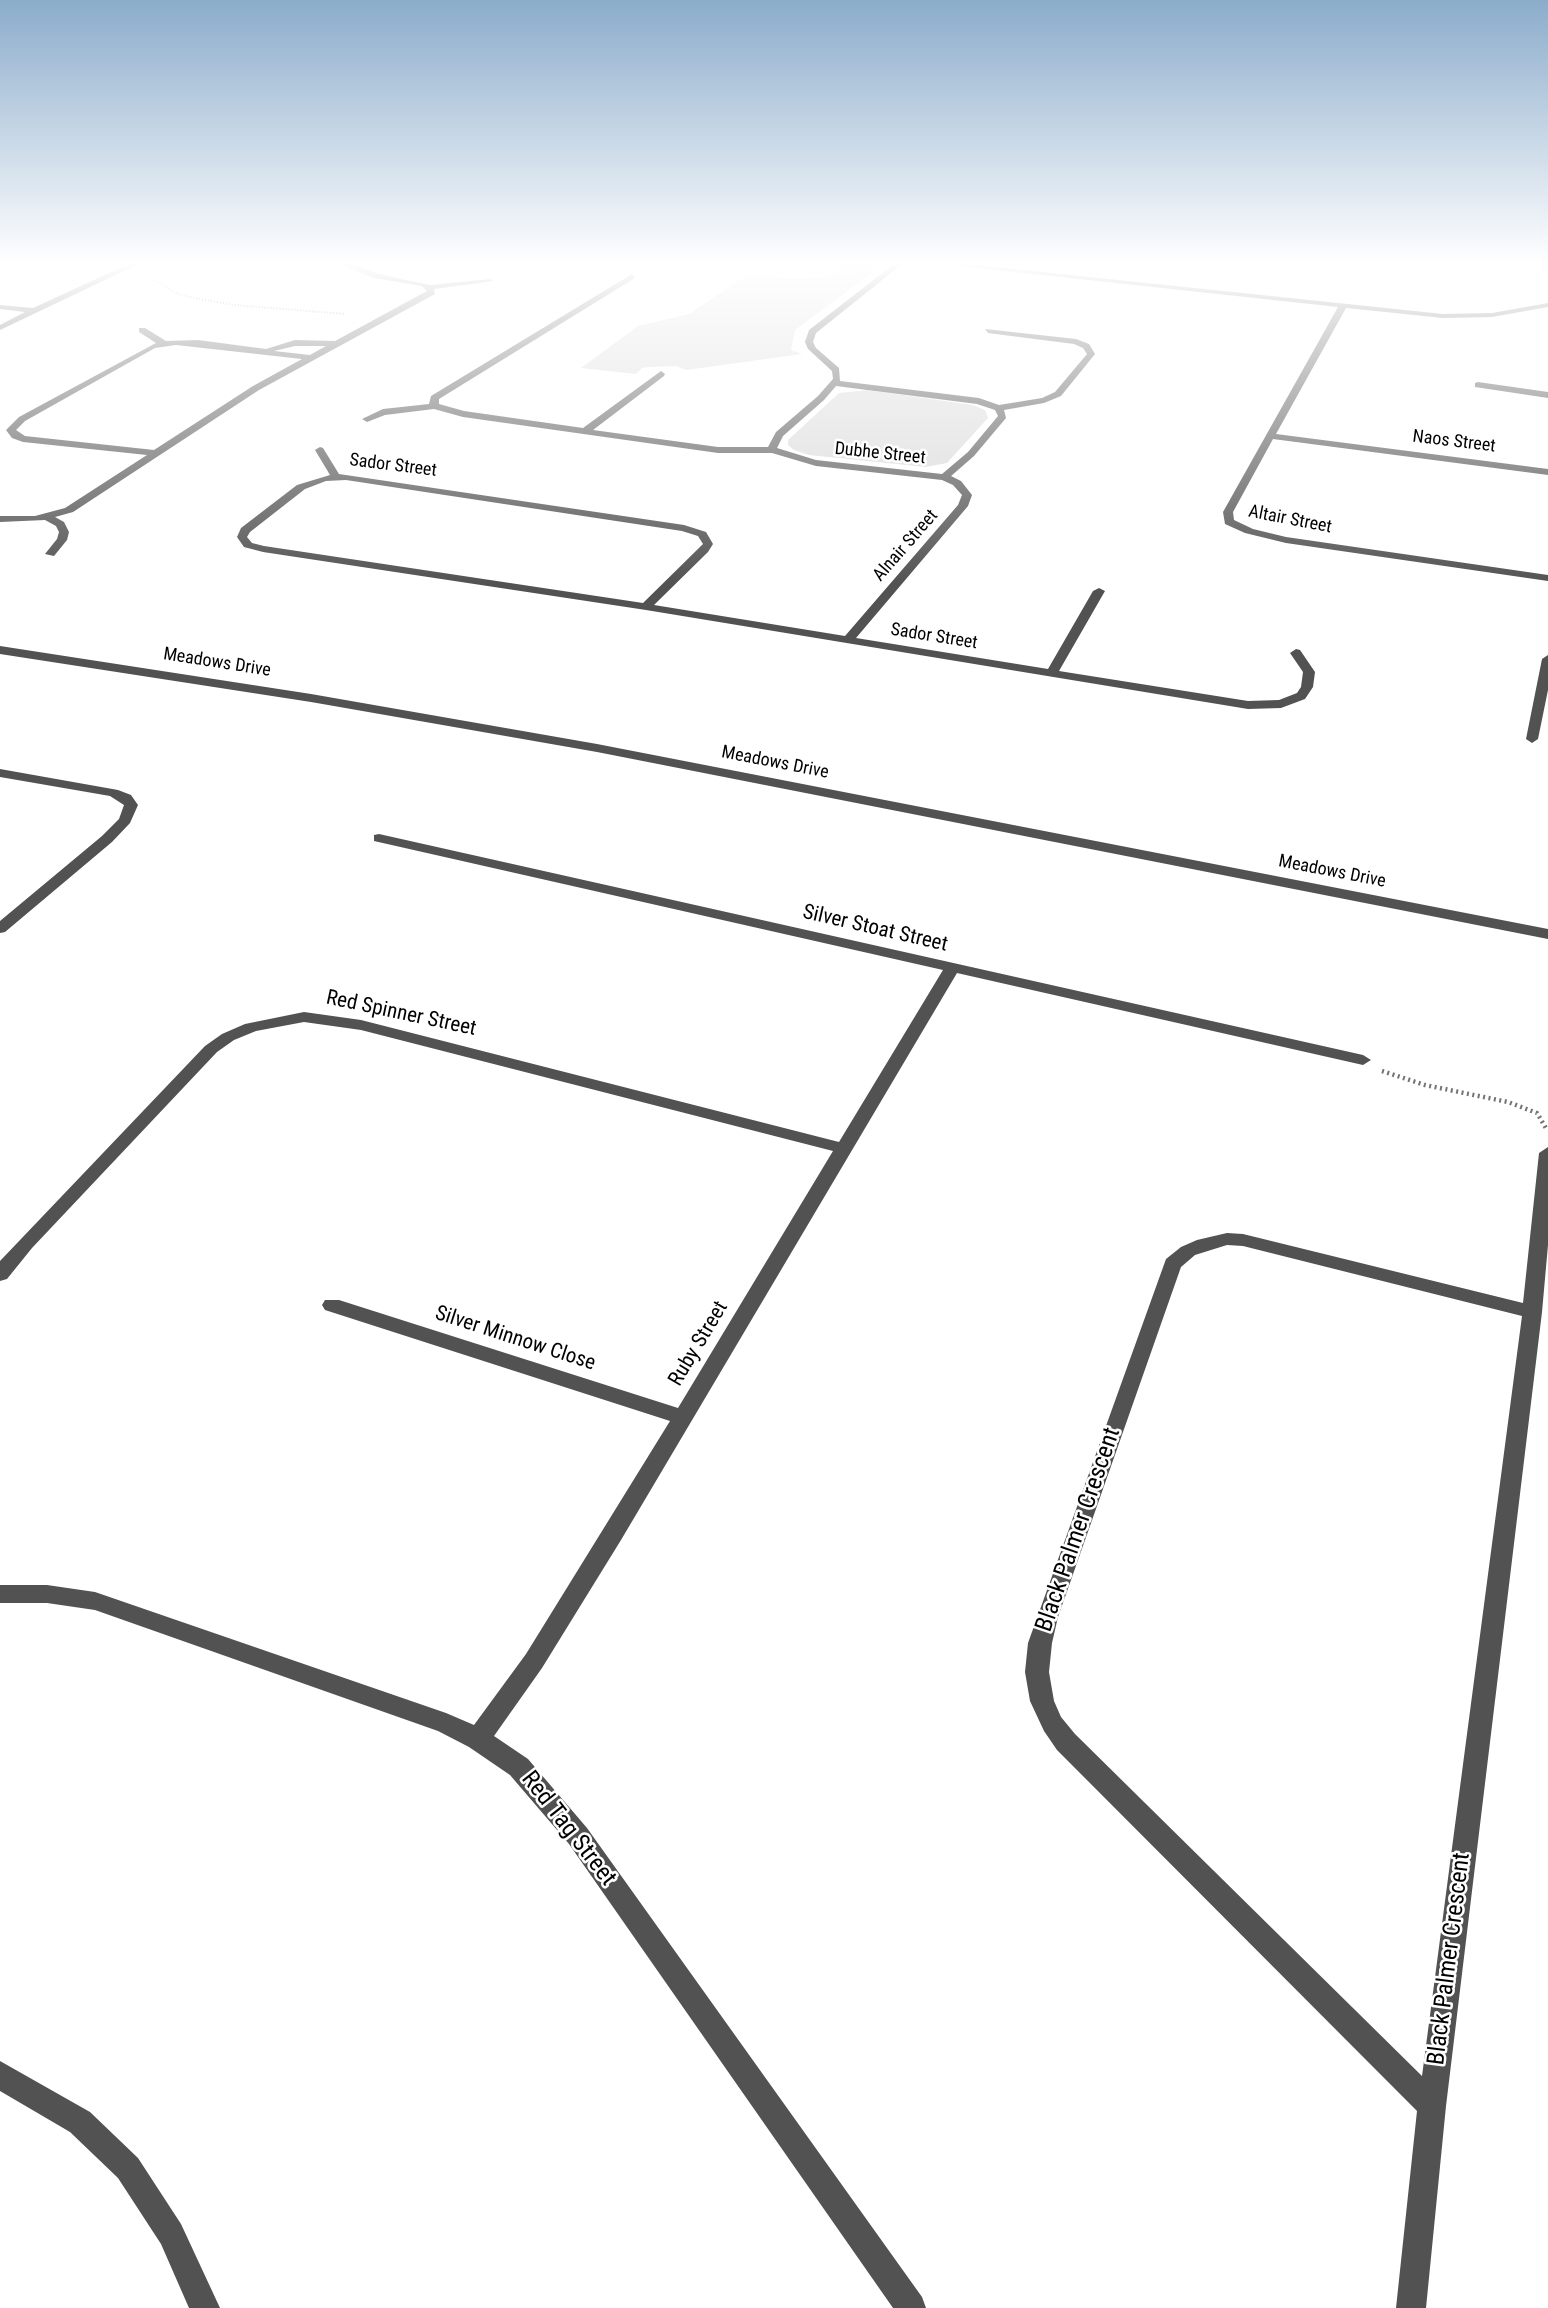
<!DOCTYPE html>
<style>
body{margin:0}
canvas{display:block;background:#fff}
</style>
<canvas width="1548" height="2308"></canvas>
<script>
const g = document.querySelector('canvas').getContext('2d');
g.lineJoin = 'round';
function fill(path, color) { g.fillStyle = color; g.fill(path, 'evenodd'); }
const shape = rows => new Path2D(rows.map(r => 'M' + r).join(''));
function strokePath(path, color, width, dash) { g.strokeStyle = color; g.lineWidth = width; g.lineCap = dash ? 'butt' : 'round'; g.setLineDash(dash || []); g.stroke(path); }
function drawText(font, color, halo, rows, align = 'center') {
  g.font = font + ' "Roboto Condensed",sans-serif'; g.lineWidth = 5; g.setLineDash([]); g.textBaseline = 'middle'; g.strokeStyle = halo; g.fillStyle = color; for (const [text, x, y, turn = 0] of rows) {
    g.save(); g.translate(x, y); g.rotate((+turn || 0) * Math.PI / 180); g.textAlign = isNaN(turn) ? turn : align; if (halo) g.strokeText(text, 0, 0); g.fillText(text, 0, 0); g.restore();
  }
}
const green = shape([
 [851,261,872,261,881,266,795,330,791,350,802,354,686,370,676,366,650,367,642,368,636,374,581,368,638,326,689,314,749,274,793,279,829,277],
 [867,390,973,405,985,410,988,418,947,463,926,467,809,455,794,450,788,445,788,440,839,393]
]);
const pathFar1 = shape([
 [150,278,178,294,199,299,235,305,345,314]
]);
const path = shape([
 [1382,1071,1425,1085,1508,1102,1537,1113,1547,1130]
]);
const minor = shape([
 [135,261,145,261,0,330,0,325,25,312,0,309,0,305,33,308,135,261],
 [333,261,343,261,379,274,430,285,490,279,494,281,434,289,435,294,259,390,73,512,55,517,64,522,69,532,67,540,54,556,45,554,57,539,59,532,56,526,45,520,0,522,0,516,35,516,65,508,147,455,23,442,12,438,6,430,19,417,156,343,139,332,139,328,145,328,166,341,198,340,266,349,295,340,335,341,427,291,422,286,374,278,333,261],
 [176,345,302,359,253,386,154,450,25,436,16,430,25,421,155,348,176,345],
 [295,346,326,346,310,355,274,351,295,346],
 [898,261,906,261,816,333,813,342,816,348,839,368,840,381,979,398,999,405,1042,398,1055,392,1087,354,1083,348,1074,344,988,333,985,329,1076,339,1089,344,1095,354,1061,396,1044,403,1004,410,1006,418,974,456,951,476,961,481,972,495,968,506,856,638,1048,669,1093,591,1099,588,1105,591,1059,671,1248,701,1279,700,1297,693,1301,687,1303,672,1290,653,1296,649,1300,650,1315,672,1313,687,1305,699,1281,708,1248,709,646,610,263,552,244,547,237,537,241,528,297,485,330,475,315,450,320,447,323,448,339,474,684,525,706,532,713,544,708,552,654,605,845,636,958,505,962,495,953,485,942,480,816,466,772,453,718,453,463,417,434,409,385,415,367,422,362,419,383,409,429,404,431,396,632,274,635,278,439,399,439,404,464,411,583,428,661,371,665,374,664,376,593,430,718,447,768,447,776,432,818,396,833,379,832,371,808,349,805,342,809,330,898,261],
 [836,386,977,404,995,410,998,416,968,452,942,474,816,460,777,448,783,436,824,400,836,386],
 [346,480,682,531,698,536,703,544,643,603,264,546,252,543,247,537,250,532,305,489,326,481,346,480],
 [913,261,937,261,1443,314,1492,313,1548,303,1548,307,1492,317,1443,318,1346,308,1276,434,1548,469,1548,475,1273,439,1233,512,1234,520,1253,529,1286,537,1548,575,1548,581,1286,543,1245,533,1225,524,1223,512,1338,307,913,261],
 [1478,382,1548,392,1548,398,1475,387,1475,383,1478,382],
 [0,646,311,694,597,744,1548,929,1548,939,597,752,311,702,0,654,0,646],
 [1548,655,1548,690,1538,739,1532,743,1526,739,1542,659,1548,655],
 [0,769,118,790,131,795,138,805,130,823,112,842,5,932,0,933,0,921,102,836,119,819,124,805,110,796,0,777,0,769],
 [379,834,1363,1055,1371,1060,1363,1065,957,973,621,1540,542,1668,494,1736,528,1759,587,1828,922,2297,926,2308,893,2308,569,1844,510,1775,469,1747,438,1731,95,1610,47,1603,0,1603,0,1585,47,1585,95,1592,446,1713,474,1725,526,1654,670,1421,325,1310,322,1305,325,1300,339,1300,678,1408,833,1151,361,1030,304,1022,256,1031,234,1040,217,1052,32,1248,7,1279,0,1281,0,1261,205,1046,222,1034,245,1024,304,1012,361,1020,839,1142,943,970,374,841,374,835,379,834],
 [1548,1147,1548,1245,1542,1312,1446,2106,1426,2308,1396,2308,1417,2111,1057,1750,1044,1731,1030,1701,1025,1672,1028,1643,1166,1259,1181,1247,1197,1240,1227,1233,1243,1234,1523,1303,1539,1153,1548,1147],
 [1227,1245,1243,1246,1522,1316,1422,2076,1075,1734,1061,1717,1054,1701,1049,1672,1052,1643,1058,1617,1181,1267,1195,1255,1227,1245],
 [0,2061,90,2112,138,2158,181,2224,220,2308,189,2308,161,2244,118,2178,70,2132,0,2091,0,2061]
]);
const farStreetnames = [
 ["Naos Street",1454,442,7],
 ["Dubhe Street",880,454,6],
 ["Sador Street",393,466,7],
 ["Altair Street",1290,520,11],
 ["Alnair Street",906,546,-49],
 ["Sador Street",934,637,9],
 ["Meadows Drive",217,663,9],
 ["Meadows Drive",775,763,11],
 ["Meadows Drive",1332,872,11]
];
const streetNames = [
 ["Silver Stoat Street",875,929,13],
 ["Red Spinner Street",401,1014,12],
 ["Silver Minnow Close",515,1339,18],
 ["Ruby Street",699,1344,-59]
];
const nearStreetnames = [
 ["Black Palmer Crescent",1079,1530,-71],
 ["Red Tag Street",568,1829,52],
 ["Black Palmer Crescent",1450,1959,-83]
];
fill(green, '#d9d9d9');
strokePath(pathFar1, '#747474', 2, [1, 2]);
strokePath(path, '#747474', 4.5, [2, 3.5]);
fill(minor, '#525252');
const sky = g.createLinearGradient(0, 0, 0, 584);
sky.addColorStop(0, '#8baccb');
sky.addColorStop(0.45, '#fff');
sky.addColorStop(1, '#ffffff00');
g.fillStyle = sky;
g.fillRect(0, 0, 1548, 584);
drawText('18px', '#000', '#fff', farStreetnames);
drawText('21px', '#000', '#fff', streetNames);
drawText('24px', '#000', '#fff', nearStreetnames);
</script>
